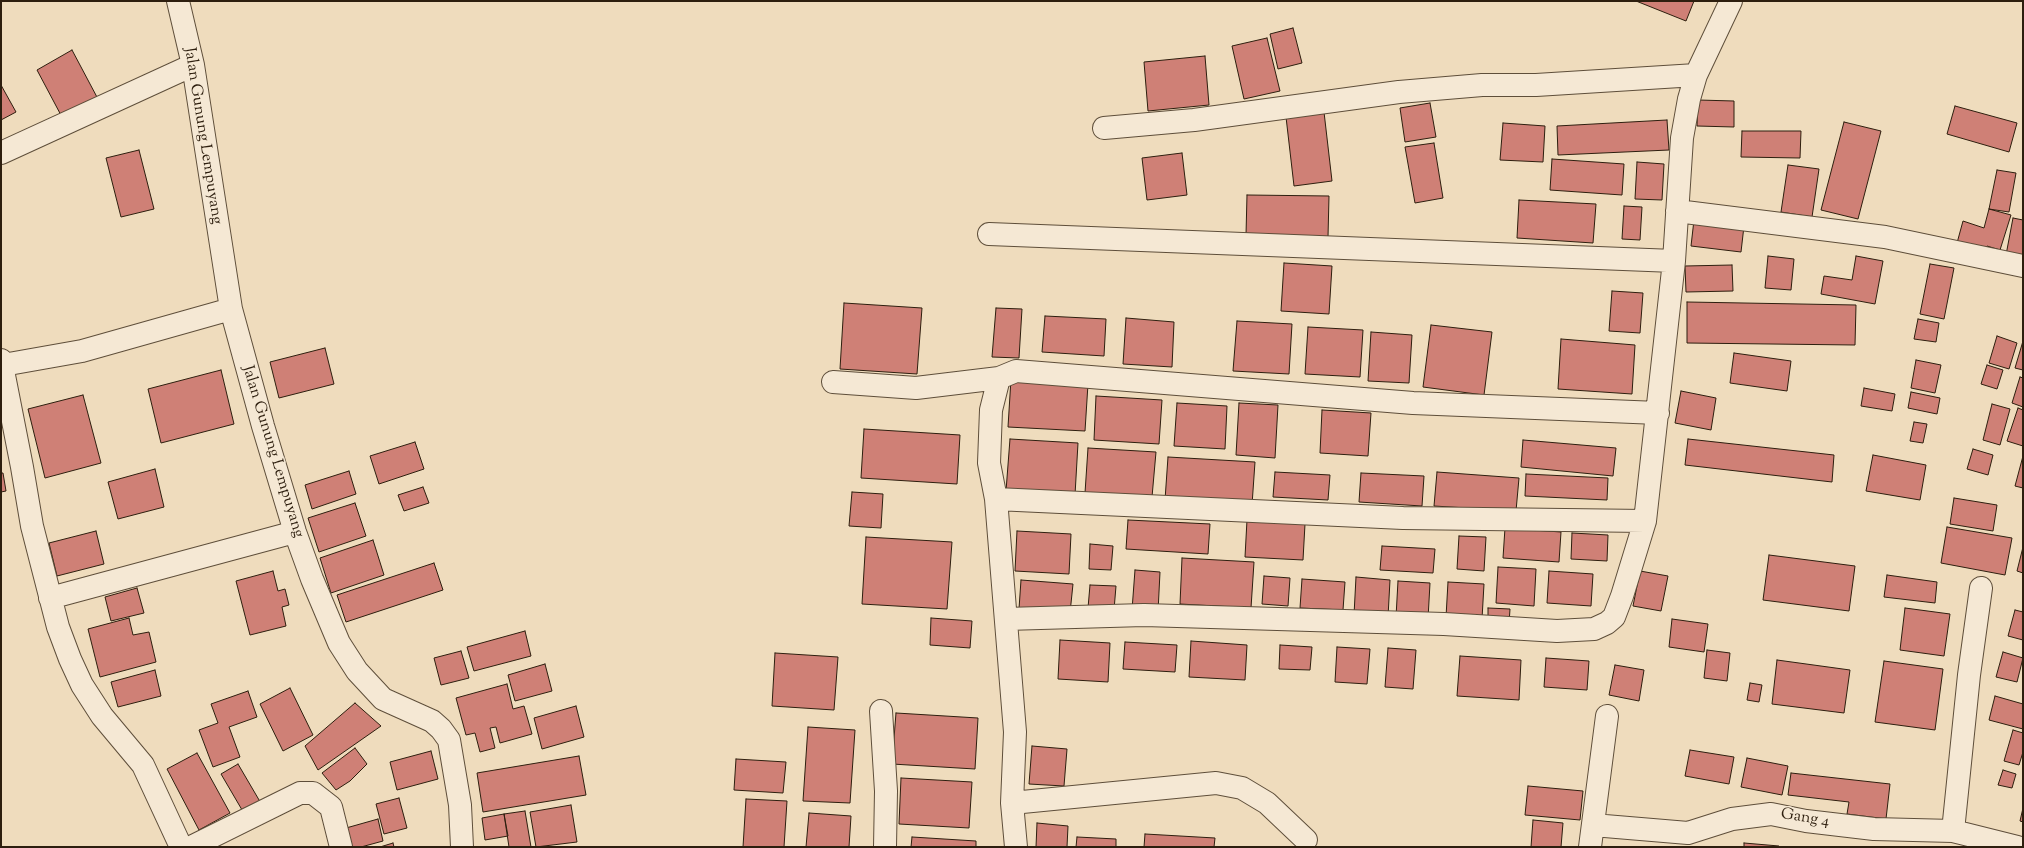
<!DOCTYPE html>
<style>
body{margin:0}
#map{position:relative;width:2024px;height:848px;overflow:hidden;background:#efdcbd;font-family:"Sorts Mill Goudy",serif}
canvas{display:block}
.frame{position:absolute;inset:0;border:2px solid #2d1e0e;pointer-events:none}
</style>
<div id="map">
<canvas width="2024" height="848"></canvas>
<div class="frame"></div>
</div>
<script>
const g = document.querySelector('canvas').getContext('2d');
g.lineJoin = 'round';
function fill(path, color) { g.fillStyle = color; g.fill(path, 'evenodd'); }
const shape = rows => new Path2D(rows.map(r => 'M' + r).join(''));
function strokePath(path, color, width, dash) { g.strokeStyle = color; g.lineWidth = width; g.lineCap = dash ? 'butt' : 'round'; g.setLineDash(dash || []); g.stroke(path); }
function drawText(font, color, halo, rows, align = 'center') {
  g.font = font + ' "Sorts Mill Goudy",serif'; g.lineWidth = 3; g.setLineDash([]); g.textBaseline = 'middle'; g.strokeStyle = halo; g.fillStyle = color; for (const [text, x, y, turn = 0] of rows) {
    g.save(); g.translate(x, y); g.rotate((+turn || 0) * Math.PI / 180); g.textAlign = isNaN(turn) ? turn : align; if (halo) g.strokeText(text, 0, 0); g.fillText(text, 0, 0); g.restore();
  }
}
const building = shape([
 [1636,1,1694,1,1686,21,1636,1],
 [1293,28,1302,63,1278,69,1270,34,1293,28],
 [1267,38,1280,91,1244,99,1232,46,1267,38],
 [72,50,98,99,63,119,37,70,72,50],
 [1205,56,1209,105,1148,111,1144,62,1205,56],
 [1,85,16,112,1,120,1,85],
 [1698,100,1734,101,1734,127,1697,126,1698,100],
 [1430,103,1436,137,1405,142,1400,108,1430,103],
 [1955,106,2017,123,2009,152,1947,134,1955,106],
 [1324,112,1332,181,1294,186,1286,117,1324,112],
 [1667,120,1669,150,1558,155,1557,126,1667,120],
 [1844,122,1881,131,1858,219,1821,210,1844,122],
 [1503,123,1545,126,1543,162,1500,160,1503,123],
 [1742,131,1801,131,1800,158,1741,157,1742,131],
 [1434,143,1443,198,1415,203,1405,147,1434,143],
 [139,150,154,209,121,217,106,158,139,150],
 [1182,153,1187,195,1147,200,1142,158,1182,153],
 [1552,159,1624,164,1622,195,1550,190,1552,159],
 [1637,162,1664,164,1662,200,1635,199,1637,162],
 [1788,165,1819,169,1812,217,1781,212,1788,165],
 [1997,170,2016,173,2009,212,1989,209,1997,170],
 [1247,195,1329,196,1328,237,1246,235,1247,195],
 [1519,200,1596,204,1593,243,1517,238,1519,200],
 [1624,206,1642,207,1640,240,1622,239,1624,206],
 [1989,209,2011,215,2000,250,1987,246,1985,252,1957,243,1963,221,1984,228,1989,209],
 [2013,218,2023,220,2023,258,2006,255,2013,218],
 [1694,220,1744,226,1741,252,1691,246,1694,220],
 [1768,256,1794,259,1791,290,1765,288,1768,256],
 [1856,256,1883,261,1875,304,1821,294,1824,276,1852,280,1856,256],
 [1284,263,1332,266,1329,314,1281,311,1284,263],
 [1930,264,1954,268,1944,319,1920,314,1930,264],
 [1732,265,1733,291,1686,292,1685,266,1732,265],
 [1612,291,1643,293,1640,333,1609,331,1612,291],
 [1687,302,1856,305,1855,345,1687,343,1687,302],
 [844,303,922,308,917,374,840,369,844,303],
 [996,308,1022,309,1019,358,992,357,996,308],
 [1045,316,1106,319,1104,356,1042,352,1045,316],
 [1126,318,1174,322,1172,367,1123,364,1126,318],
 [1918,319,1939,323,1936,342,1914,339,1918,319],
 [1237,321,1292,324,1289,374,1233,371,1237,321],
 [1431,325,1492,332,1484,395,1423,387,1431,325],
 [1308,327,1363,330,1360,377,1305,374,1308,327],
 [1371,332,1412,335,1409,383,1368,381,1371,332],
 [1997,336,2017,343,2009,369,1989,363,1997,336],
 [1561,339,1635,345,1632,394,1558,389,1561,339],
 [2023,341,2023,370,2015,368,2023,341],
 [325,348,334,384,279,398,270,362,325,348],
 [1734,353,1791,361,1787,391,1730,383,1734,353],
 [1916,360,1941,365,1935,393,1911,388,1916,360],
 [1987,365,2003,370,1997,389,1981,384,1987,365],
 [221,370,234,424,161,443,148,389,221,370],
 [2020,377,2023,378,2023,407,2012,403,2020,377],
 [1011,379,1088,384,1085,431,1008,427,1011,379],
 [1864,388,1895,394,1892,411,1861,406,1864,388],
 [1681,391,1716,398,1711,430,1675,423,1681,391],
 [1911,392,1940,398,1937,414,1908,408,1911,392],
 [83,395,101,463,45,478,28,409,83,395],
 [1096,396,1162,400,1159,444,1094,440,1096,396],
 [1177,403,1227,406,1225,449,1174,446,1177,403],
 [1239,403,1278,405,1275,458,1236,455,1239,403],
 [1992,404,2010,409,2000,445,1983,440,1992,404],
 [2018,408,2023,410,2023,446,2007,441,2018,408],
 [1322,410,1371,413,1368,456,1320,453,1322,410],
 [1914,422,1927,424,1923,443,1910,441,1914,422],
 [864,429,960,435,957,484,861,478,864,429],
 [1010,439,1078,443,1075,495,1006,491,1010,439],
 [1688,439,1834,455,1832,482,1685,465,1688,439],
 [1523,440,1616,448,1613,476,1521,467,1523,440],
 [415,442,424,469,379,484,370,456,415,442],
 [1088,448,1156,452,1152,497,1085,493,1088,448],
 [1973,449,1993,455,1988,475,1967,469,1973,449],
 [1873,455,1926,465,1920,500,1866,491,1873,455],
 [2023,456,2023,488,2015,486,2023,456],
 [1168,457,1255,462,1252,505,1165,500,1168,457],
 [155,469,164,507,118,519,108,482,155,469],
 [349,471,356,494,312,509,305,485,349,471],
 [1275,472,1330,475,1328,500,1273,497,1275,472],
 [1437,472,1519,478,1516,511,1434,506,1437,472],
 [1,473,3,473,6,491,1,492,1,473],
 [1361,473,1424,476,1422,506,1359,502,1361,473],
 [1526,474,1608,478,1607,500,1525,496,1526,474],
 [423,487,429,503,404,511,398,495,423,487],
 [852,492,883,494,881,528,849,526,852,492],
 [1954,498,1997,505,1993,531,1950,524,1954,498],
 [355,503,366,536,319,552,308,518,355,503],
 [1128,520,1210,524,1208,554,1126,549,1128,520],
 [1247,520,1305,524,1303,560,1245,557,1247,520],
 [1947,527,2012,538,2005,575,1941,563,1947,527],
 [1505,528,1561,532,1559,562,1503,558,1505,528],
 [96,531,104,564,57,576,49,543,96,531],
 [1017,531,1071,534,1069,574,1015,571,1017,531],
 [1572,533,1608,535,1607,561,1571,559,1572,533],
 [1459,536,1486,537,1484,571,1457,569,1459,536],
 [866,537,952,542,947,609,862,604,866,537],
 [373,540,384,575,331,593,320,558,373,540],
 [1090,544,1113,546,1111,570,1089,569,1090,544],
 [1382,546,1435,549,1433,573,1380,570,1382,546],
 [2023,547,2023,573,2017,571,2023,547],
 [1769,555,1855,566,1849,611,1763,600,1769,555],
 [1182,558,1254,562,1251,608,1180,604,1182,558],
 [434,563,443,590,346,622,337,595,434,563],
 [1498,567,1536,569,1534,606,1496,603,1498,567],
 [1135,570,1160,572,1158,612,1132,610,1135,570],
 [273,571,278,591,285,589,289,605,282,607,286,626,250,635,236,581,273,571],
 [1549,571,1593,574,1591,606,1547,603,1549,571],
 [1640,571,1668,576,1661,611,1633,606,1640,571],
 [1887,575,1937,582,1935,603,1884,597,1887,575],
 [1264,576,1290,578,1288,606,1262,604,1264,576],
 [1356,577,1390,580,1388,617,1354,615,1356,577],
 [1302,579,1345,582,1343,610,1300,608,1302,579],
 [1021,580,1073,584,1070,613,1019,609,1021,580],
 [1398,581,1430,583,1428,619,1396,617,1398,581],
 [1448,582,1484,584,1482,619,1446,617,1448,582],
 [1090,585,1116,586,1114,610,1088,608,1090,585],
 [137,588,144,613,111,621,105,597,137,588],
 [1488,608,1510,609,1509,624,1488,622,1488,608],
 [1905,608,1950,614,1944,656,1900,650,1905,608],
 [2015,610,2023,612,2023,640,2008,636,2015,610],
 [129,618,133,635,149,632,156,662,100,677,88,629,129,618],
 [931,618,972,621,970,648,930,645,931,618],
 [1672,619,1708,624,1704,652,1669,647,1672,619],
 [525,631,531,656,474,671,467,647,525,631],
 [1060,640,1110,643,1108,682,1058,679,1060,640],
 [1191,641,1247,645,1245,680,1189,677,1191,641],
 [1125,642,1177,645,1175,672,1123,669,1125,642],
 [1280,645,1312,647,1310,670,1279,669,1280,645],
 [1337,647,1370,649,1367,684,1335,682,1337,647],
 [1388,648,1416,650,1413,689,1385,687,1388,648],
 [1707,650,1730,653,1727,681,1704,678,1707,650],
 [461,651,469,678,441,685,434,658,461,651],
 [2003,652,2023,658,2017,682,1996,677,2003,652],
 [775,653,838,657,834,710,772,706,775,653],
 [1460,656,1521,660,1519,700,1457,696,1460,656],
 [1546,658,1589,661,1587,690,1544,687,1546,658],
 [1777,660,1850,670,1844,713,1772,704,1777,660],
 [1884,661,1943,669,1935,730,1875,722,1884,661],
 [545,664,552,691,515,701,508,675,545,664],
 [1615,665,1644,670,1639,701,1609,695,1615,665],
 [155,670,161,696,118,707,111,682,155,670],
 [1750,683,1762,685,1759,702,1747,700,1750,683],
 [507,684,513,709,524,706,532,734,500,743,496,727,490,728,495,748,480,752,475,733,466,735,456,698,507,684],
 [290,688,313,735,283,751,260,704,290,688],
 [248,691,257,717,229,727,240,757,213,767,199,730,218,723,211,704,248,691],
 [1995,696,2023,704,2023,729,1989,720,1995,696],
 [355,703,381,726,318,770,305,746,355,703],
 [576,706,584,737,542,749,534,718,576,706],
 [896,713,978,718,975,769,892,764,896,713],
 [808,727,855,730,850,803,803,801,808,727],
 [2013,730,2023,733,2023,752,2019,765,2004,761,2013,730],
 [1032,746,1067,749,1064,786,1029,784,1032,746],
 [355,748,367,764,350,781,336,790,322,773,355,748],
 [1690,750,1734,757,1729,784,1685,776,1690,750],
 [431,751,438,779,397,790,390,762,431,751],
 [197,753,230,813,199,830,167,769,197,753],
 [579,756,586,795,483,812,477,773,579,756],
 [1747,758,1788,766,1782,795,1741,787,1747,758],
 [736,759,786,762,783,793,734,790,736,759],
 [238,764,262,805,245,815,221,774,238,764],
 [2003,770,2016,774,2012,788,1998,785,2003,770],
 [1791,773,1890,784,1886,819,1847,814,1849,802,1788,795,1791,773],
 [901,778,972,782,969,828,899,824,901,778],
 [1528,786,1583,791,1580,820,1525,815,1528,786],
 [399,798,407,828,384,834,376,804,399,798],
 [746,799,787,801,784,847,743,847,746,799],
 [571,805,577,842,536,847,530,812,571,805],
 [2023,808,2023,822,2020,821,2023,808],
 [525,811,531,847,509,847,504,814,525,811],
 [809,813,851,816,849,847,806,847,809,813],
 [504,814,508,836,485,840,482,818,504,814],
 [378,819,383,841,361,847,343,847,339,830,378,819],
 [1533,820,1563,823,1561,847,1531,847,1533,820],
 [1037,823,1068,826,1067,847,1036,847,1037,823],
 [1145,834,1215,838,1214,847,1144,847,1145,834],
 [912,837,976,841,976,847,911,847,912,837],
 [1077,837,1116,839,1116,847,1076,847,1077,837],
 [393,843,394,847,380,847,393,843],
 [1744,843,1779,846,1779,847,1744,847,1744,843]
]);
const minor = shape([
 [178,1,193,65,231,309,263,426,295,532,312,579,339,643,357,671,383,699,432,721,441,729,449,740,460,805,462,847],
 [1104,128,1194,120,1399,92,1482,85,1536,85,1696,75],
 [1,153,193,65],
 [1677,211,1885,237,2023,266],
 [989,234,1674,261],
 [1,360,22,467,32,526,58,627,70,659,82,685,102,716,143,765,181,847],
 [3,365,82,351,231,309],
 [999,378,991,410,989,463,996,499,1015,732,1012,803,1016,847],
 [833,382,916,388,999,378,1016,371,1413,403,1658,413],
 [996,499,1403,518,1645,521],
 [50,598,295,532],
 [1006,619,1144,615,1444,624,1557,631,1594,629,1607,623,1614,617,1622,596,1645,521,1674,261,1682,138,1689,99,1696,75,1731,1],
 [881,711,886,791,885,847],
 [1012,803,1216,783,1242,788,1267,803,1306,840],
 [1593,825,1688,833,1732,819,1771,814,1806,821,1874,829,1953,831,2017,847],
 [1953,831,1969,675,1981,588],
 [191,847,300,793,313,793,331,807,341,847],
 [1590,847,1607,716]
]);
const streetNames = [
 ["Jalan Gunung Lempuyang",202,136,81],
 ["Jalan Gunung Lempuyang",272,452,73],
 ["Gang 4",1805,819,9]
];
fill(building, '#cf8076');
strokePath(building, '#2d1e0e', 1);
strokePath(minor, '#5e4e3a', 24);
strokePath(minor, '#f5e8d4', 22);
drawText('16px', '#2d1e0e', '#f5e8d4', streetNames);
</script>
